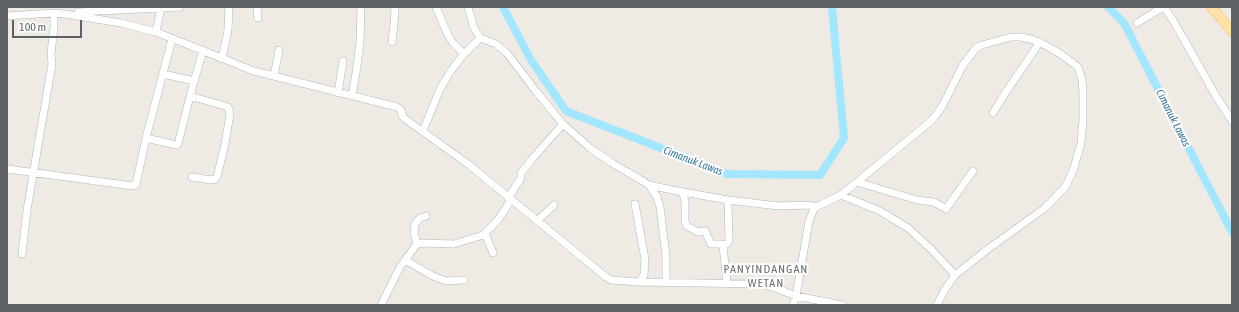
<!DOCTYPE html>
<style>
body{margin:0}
#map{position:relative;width:1239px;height:312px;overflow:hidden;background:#efeae3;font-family:"Asap Condensed",sans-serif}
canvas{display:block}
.frame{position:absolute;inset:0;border:8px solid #5b6164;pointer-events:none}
.scale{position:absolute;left:12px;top:20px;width:70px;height:18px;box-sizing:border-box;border:2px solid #5b6164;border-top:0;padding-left:5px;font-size:12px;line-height:14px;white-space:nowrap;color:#5b6164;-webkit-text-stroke:3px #fff;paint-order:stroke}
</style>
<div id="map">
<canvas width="1239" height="312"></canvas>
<div class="frame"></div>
<div class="scale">100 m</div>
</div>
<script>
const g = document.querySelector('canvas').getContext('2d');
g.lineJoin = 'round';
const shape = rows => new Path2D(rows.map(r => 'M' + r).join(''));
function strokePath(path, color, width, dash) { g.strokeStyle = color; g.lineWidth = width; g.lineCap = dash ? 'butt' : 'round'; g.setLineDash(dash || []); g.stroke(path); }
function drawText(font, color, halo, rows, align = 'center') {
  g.font = font + ' "Asap Condensed",sans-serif'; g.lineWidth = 4; g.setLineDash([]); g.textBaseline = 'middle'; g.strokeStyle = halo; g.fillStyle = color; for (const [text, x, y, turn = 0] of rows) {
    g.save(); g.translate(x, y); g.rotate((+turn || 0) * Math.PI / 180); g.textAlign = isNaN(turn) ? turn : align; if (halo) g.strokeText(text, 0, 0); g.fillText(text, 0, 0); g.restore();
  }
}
const river = shape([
 [503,7,531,60,566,111,727,174,820,175,844,138,832,7],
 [1108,7,1124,23,1232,232]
]);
const minor = shape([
 [257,7,258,18],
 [436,7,448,35,453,43,464,54],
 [468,7,474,28,480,38,496,44,507,53,535,90,563,124,590,148,612,163,641,180,649,185,672,190,728,200,778,206,809,205,816,207],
 [1164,7,1174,22,1216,96,1232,121],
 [78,12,180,7],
 [7,16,54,13,65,14,121,23,156,32,254,71,397,107,401,110,402,115,404,118,468,164,606,277,611,280,639,282,760,284,773,287,796,296,842,305],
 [1137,23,1163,7],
 [156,32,161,8],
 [392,42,394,25,395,7],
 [222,59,228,30,229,7],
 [163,74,194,81],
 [274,76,279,50],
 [338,93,343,61],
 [190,96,225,106,228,107,230,114,225,144,217,177,215,179,211,180,192,177],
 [352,96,356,73,360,43,361,7],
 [993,113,1006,92,1040,42],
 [423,131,440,89,450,72,464,54,480,38],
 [146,138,176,145,178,144,190,96,203,50],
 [7,169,133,186,134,185,136,184,146,138,172,39],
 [857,182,917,200,934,202,946,209,973,171],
 [649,185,657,197,660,207,666,256,666,282],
 [683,193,685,202,685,221,687,226,698,232,705,231,711,244,722,244,723,246,727,283],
 [841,195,880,211,908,228,931,249,955,275],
 [508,198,521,178,521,173,533,158,563,124],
 [635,204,645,259,644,275,639,282],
 [537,221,554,205],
 [485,233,493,253],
 [417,244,414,233,415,224,420,218,426,216],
 [723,246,728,243,729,240,728,200],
 [22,254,27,210,52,64,51,53,54,27,54,13],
 [405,260,433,276,446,281,464,280],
 [381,305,400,267,417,244,424,243,454,244,480,236,485,233,498,220,511,200],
 [793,305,796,296,809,221,814,209,816,207,841,195,857,182,931,121,936,115,943,105,963,65,976,48,982,45,1011,37,1020,37,1031,39,1045,45,1062,55,1078,67,1082,80,1083,93,1083,120,1081,143,1074,168,1066,186,1045,208,988,249,955,275,944,291,937,305]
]);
const major = shape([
 [1211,7,1232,31]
]);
const waterNames = [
 ["Cimanuk Lawas",1173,118,63],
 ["Cimanuk Lawas",693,161,21]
];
const quarterNames = [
 ["PANYINDANGAN",766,269],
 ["WETAN",766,283]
];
strokePath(river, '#a2e6ff', 8);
strokePath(minor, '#b3b7bb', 8);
strokePath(major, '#f8ae52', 10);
strokePath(minor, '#fff', 7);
strokePath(major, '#ffe2a7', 9);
drawText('italic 11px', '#33779b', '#fff', waterNames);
g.letterSpacing = '1px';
drawText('12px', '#6c7376', '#fff', quarterNames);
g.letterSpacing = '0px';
</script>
